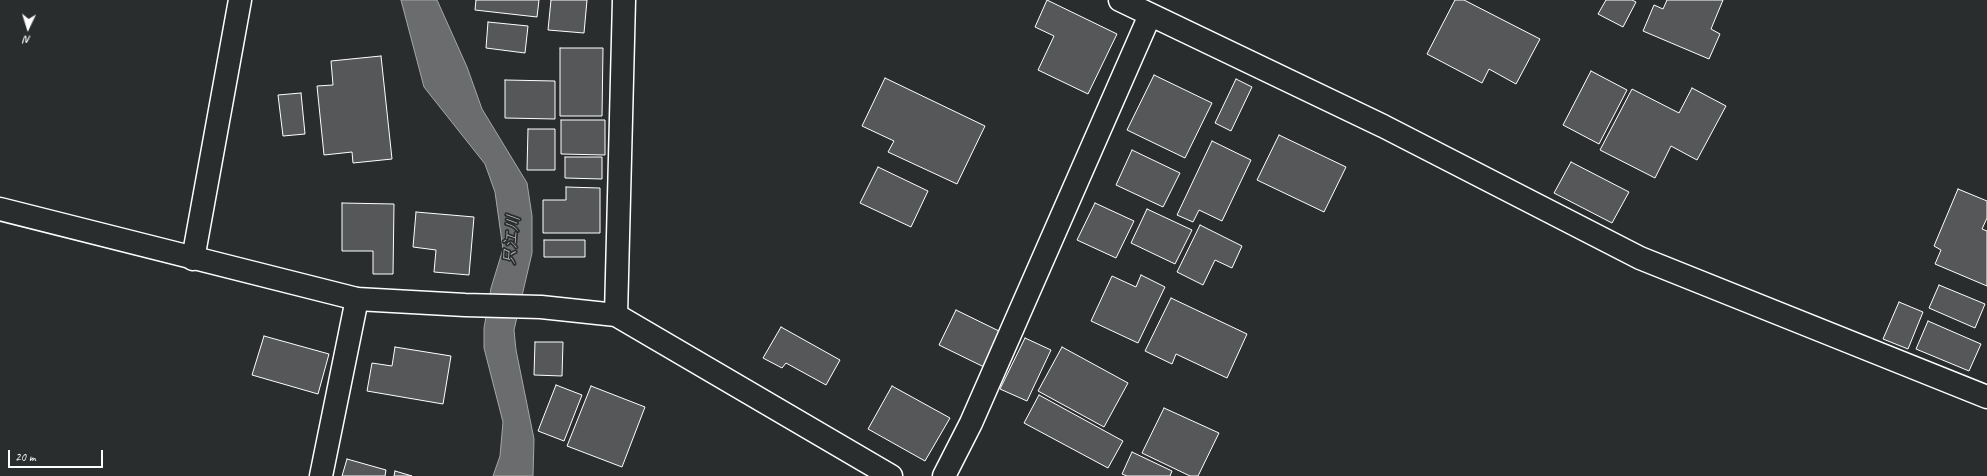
<!DOCTYPE html>
<meta charset="utf-8">
<style>
body{margin:0}
#map{position:relative;width:1987px;height:476px;overflow:hidden;background:#2a2d2e;font-family:Caveat,sans-serif}
canvas{display:block}
.north{position:absolute;left:8px;top:8px;width:40px;height:40px;-webkit-text-stroke:3px #2a2d2e;paint-order:stroke;rotate:184deg;font-size:11px;font-weight:700;line-height:16px;text-align:center;color:#fff}
.north::after{content:'';display:block;margin:auto;width:14px;height:18px;background:#fff;clip-path:polygon(50% 0,100% 100%,50% 72%,0 100%)}
.scale{position:absolute;left:8px;top:450px;width:95px;height:18px;box-sizing:border-box;border:2px solid #fff;border-top:0;padding-left:5px;font-size:12px;line-height:14px;white-space:nowrap;color:#fff;-webkit-text-stroke:3px #2a2d2e;paint-order:stroke}
</style>
<div id="map">
<canvas width="1987" height="476"></canvas>
<div class="north">N</div>
<div class="scale">20 m</div>
</div>
<script>
const g = document.querySelector('canvas').getContext('2d');
g.lineJoin = 'round';
function fill(path, color) { g.fillStyle = color; g.fill(path, 'evenodd'); }
const shape = rows => new Path2D(rows.map(r => 'M' + r).join(''));
function strokePath(path, color, width, dash) { g.strokeStyle = color; g.lineWidth = width; g.lineCap = dash ? 'butt' : 'round'; g.setLineDash(dash || []); g.stroke(path); }
function drawText(font, color, halo, rows, align = 'center') {
  g.font = font + ' Caveat,"Klee One",sans-serif'; g.lineWidth = 3.5; g.setLineDash([]); g.textBaseline = 'middle'; g.strokeStyle = halo; g.fillStyle = color; for (const [text, x, y, turn = 0] of rows) {
    g.save(); g.translate(x, y); g.rotate((+turn || 0) * Math.PI / 180); g.textAlign = isNaN(turn) ? turn : align; if (halo) g.strokeText(text, 0, 0); g.fillText(text, 0, 0); g.restore();
  }
}
const water = shape([
 [401,0,437,0,467,67,482,109,527,183,532,216,532,253,514,330,516,350,534,439,533,476,493,476,500,456,503,422,484,348,484,328,491,288,503,249,495,192,485,164,424,87,401,0]
]);
const building = shape([
 [476,0,539,0,537,17,475,10,476,0],
 [551,0,587,0,584,33,548,30,551,0],
 [1047,0,1117,34,1088,94,1038,70,1054,36,1035,27,1047,0],
 [1455,0,1464,0,1540,39,1516,84,1489,69,1482,83,1427,54,1455,0],
 [1606,0,1632,0,1636,2,1623,27,1598,14,1606,0],
 [1667,0,1723,0,1711,29,1720,34,1709,59,1643,31,1654,5,1663,9,1667,0],
 [488,22,528,26,525,53,486,48,488,22],
 [560,48,603,48,602,116,560,116,560,48],
 [381,56,392,159,353,163,352,152,324,155,317,86,333,85,331,61,381,56],
 [1591,71,1627,90,1599,144,1563,125,1591,71],
 [1154,75,1212,103,1185,158,1127,130,1154,75],
 [885,78,985,126,957,184,888,152,894,141,862,126,885,78],
 [1236,79,1252,87,1231,131,1215,123,1236,79],
 [505,80,555,81,555,119,505,118,505,80],
 [1692,88,1726,106,1697,160,1671,146,1655,178,1600,150,1632,89,1679,113,1692,88],
 [301,93,305,134,283,136,278,95,301,93],
 [561,120,605,120,605,155,561,154,561,120],
 [528,129,555,129,555,170,527,170,528,129],
 [1279,135,1346,167,1324,212,1257,180,1279,135],
 [1212,141,1251,160,1222,221,1199,210,1193,222,1177,215,1212,141],
 [1132,150,1180,173,1163,207,1116,185,1132,150],
 [565,157,602,157,602,179,565,178,565,157],
 [1571,162,1629,192,1612,223,1554,193,1571,162],
 [878,167,928,191,911,227,860,203,878,167],
 [566,187,600,188,600,233,543,233,543,200,566,200,566,187],
 [1958,189,1987,201,1987,218,1982,229,1987,231,1987,286,1935,264,1941,250,1934,246,1958,189],
 [342,203,394,204,393,274,373,274,373,251,342,251,342,203],
 [1095,203,1134,221,1116,258,1077,240,1095,203],
 [1147,209,1192,230,1175,264,1131,243,1147,209],
 [416,212,474,217,469,275,434,272,436,250,413,247,416,212],
 [1200,225,1242,246,1232,268,1215,260,1203,285,1177,272,1200,225],
 [544,240,585,240,585,257,544,257,544,240],
 [1141,275,1165,287,1138,343,1091,321,1112,276,1136,287,1141,275],
 [1939,285,1985,304,1975,328,1929,308,1939,285],
 [1171,298,1247,334,1227,378,1176,354,1172,364,1145,351,1171,298],
 [1899,302,1923,312,1908,349,1883,339,1899,302],
 [956,310,1001,332,984,367,939,345,956,310],
 [1928,321,1981,344,1969,371,1916,349,1928,321],
 [781,327,840,360,826,385,786,363,782,368,763,358,781,327],
 [264,336,329,354,318,394,252,375,264,336],
 [1025,338,1051,350,1027,401,1000,389,1025,338],
 [535,342,563,342,562,376,534,375,535,342],
 [395,347,451,356,443,404,367,391,372,363,392,366,395,347],
 [1062,347,1128,383,1104,427,1038,391,1062,347],
 [556,385,582,395,564,441,538,431,556,385],
 [591,386,645,407,622,467,567,446,591,386],
 [892,386,950,418,925,461,868,429,892,386],
 [1039,395,1123,441,1108,468,1024,423,1039,395],
 [1164,408,1219,433,1198,476,1190,476,1142,453,1164,408],
 [1132,452,1172,471,1170,476,1127,476,1122,474,1132,452],
 [347,459,386,470,385,476,342,476,347,459],
 [395,471,412,476,394,476,395,471]
]);
const street = shape([
 [1120,0,1383,126,1640,258,1987,397],
 [193,259,240,0],
 [616,315,624,0],
 [321,476,357,299],
 [944,476,971,423,1150,15]
]);
const secondary = shape([
 [0,209,357,299,465,305,541,307,616,315,891,476]
]);
const waterNames = [
 ["只江川",512,240,-84]
];
fill(water, '#6a6c6d');
strokePath(water, '#a6a7a7', 1);
fill(building, '#555758');
strokePath(building, '#fff', 1);
strokePath(street, '#fff', 25);
strokePath(secondary, '#fff', 25);
strokePath(street, '#2a2d2e', 22);
strokePath(secondary, '#2a2d2e', 22);
drawText('italic 17px', '#b4b6b6', '#2a2d2e', waterNames);
</script>
